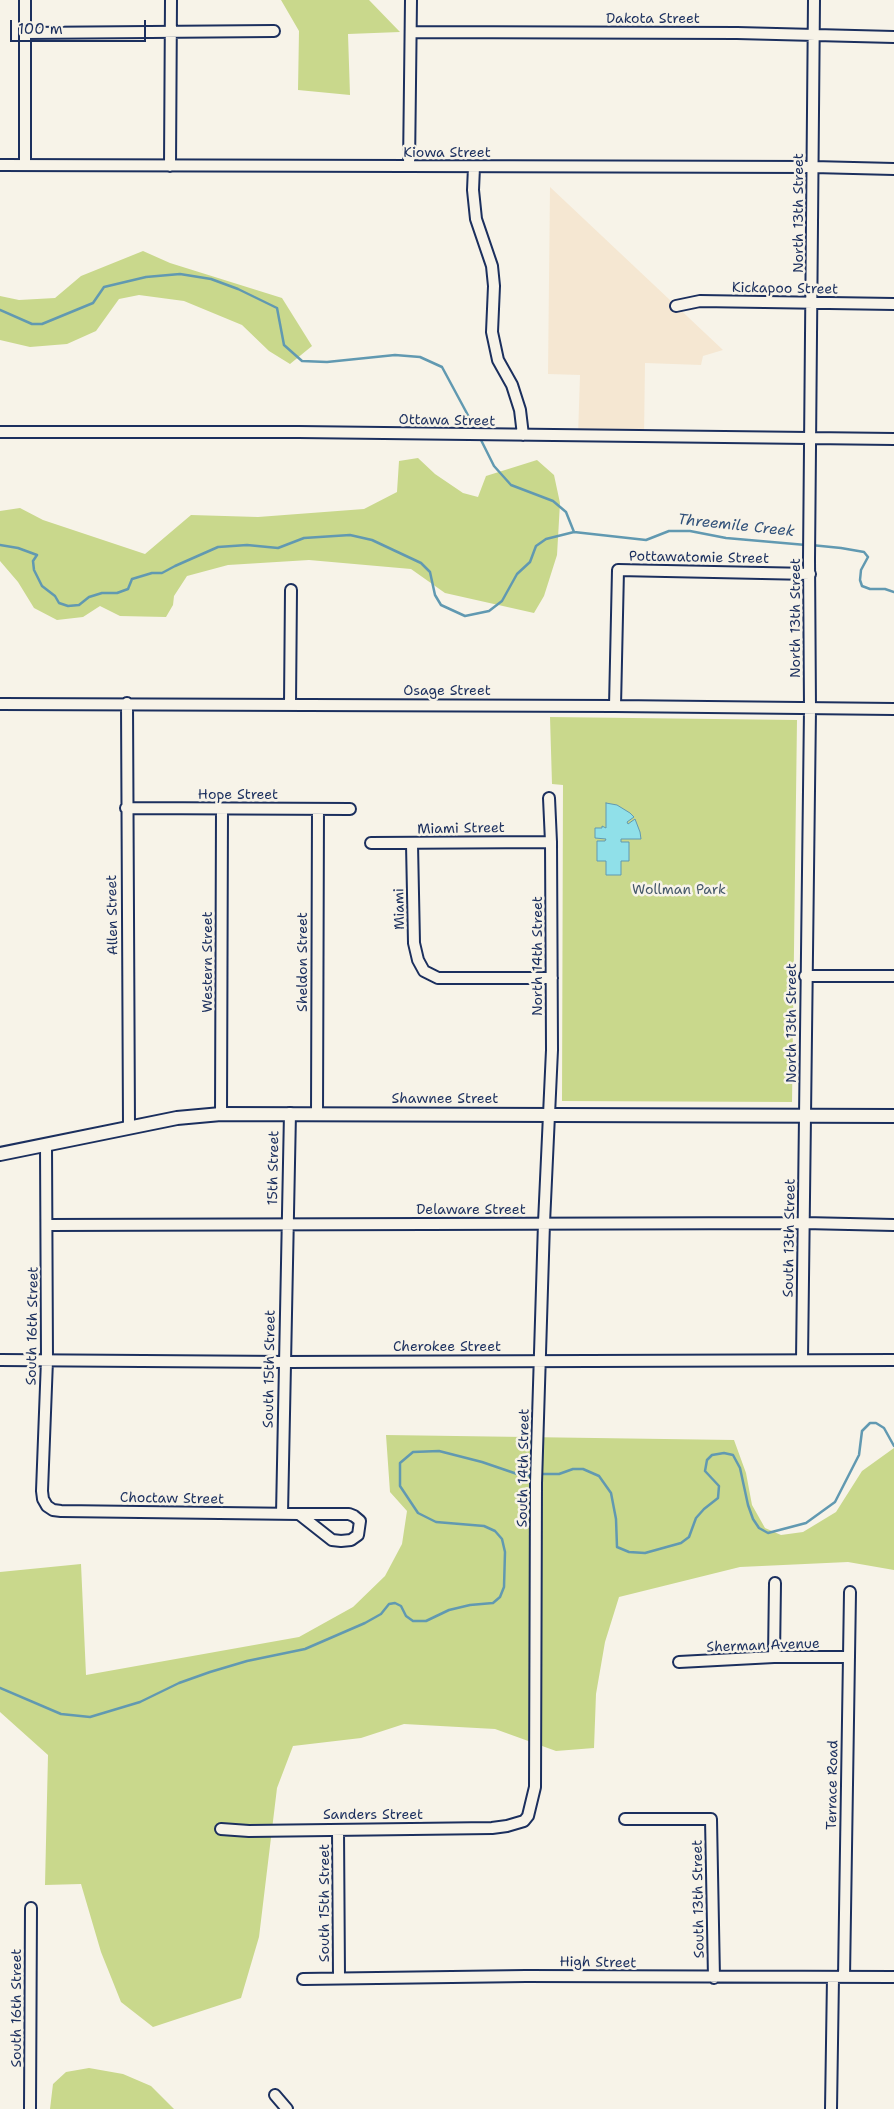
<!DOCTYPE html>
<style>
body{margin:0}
#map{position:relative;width:894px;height:2109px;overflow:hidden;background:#f7f3e8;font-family:"Shantell Sans",sans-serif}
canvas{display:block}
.scale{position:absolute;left:10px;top:20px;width:136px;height:22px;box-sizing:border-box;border:2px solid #1b2f5e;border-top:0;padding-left:6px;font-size:15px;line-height:18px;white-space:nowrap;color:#1b2f5e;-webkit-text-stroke:4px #f7f3e8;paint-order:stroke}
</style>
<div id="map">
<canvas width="894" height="2109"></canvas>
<div class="scale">100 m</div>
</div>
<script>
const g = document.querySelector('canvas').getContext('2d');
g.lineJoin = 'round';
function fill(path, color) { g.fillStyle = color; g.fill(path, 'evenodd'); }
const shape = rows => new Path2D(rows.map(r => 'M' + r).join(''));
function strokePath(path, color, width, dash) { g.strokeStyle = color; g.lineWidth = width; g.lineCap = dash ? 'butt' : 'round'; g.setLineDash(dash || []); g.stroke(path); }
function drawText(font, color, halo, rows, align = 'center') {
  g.font = font + ' "Shantell Sans",sans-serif'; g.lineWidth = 5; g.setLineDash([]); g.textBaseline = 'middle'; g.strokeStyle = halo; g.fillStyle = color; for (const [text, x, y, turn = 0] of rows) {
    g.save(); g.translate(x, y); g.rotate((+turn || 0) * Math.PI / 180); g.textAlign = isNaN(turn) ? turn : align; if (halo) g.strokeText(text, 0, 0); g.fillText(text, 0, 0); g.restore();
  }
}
const built = shape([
 [550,187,723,350,703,356,701,365,645,363,644,437,578,436,580,375,548,374]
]);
const green = shape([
 [281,0,369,0,400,32,348,34,350,95,298,90,299,31],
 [143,251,170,263,282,298,312,346,290,364,269,351,242,325,184,301,139,295,119,299,96,331,67,344,30,347,0,340,0,296,19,300,55,298,81,276],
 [418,458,435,474,463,493,478,497,486,476,537,460,554,475,560,503,557,555,544,596,534,613,445,593,411,569,309,560,228,565,187,576,174,596,173,605,166,617,120,616,100,606,83,617,57,620,34,608,18,582,0,561,0,511,20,508,43,520,145,554,191,515,258,517,364,509,397,492,399,461],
 [550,717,797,720,792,1102,562,1101,563,785,552,784],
 [386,1435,734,1440,746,1473,752,1505,765,1528,781,1535,803,1532,836,1512,862,1471,894,1448,894,1570,848,1562,740,1567,619,1597,605,1642,596,1694,594,1748,556,1751,495,1729,404,1724,361,1738,293,1746,277,1788,259,1937,241,1998,153,2027,121,2002,101,1952,81,1884,45,1885,48,1755,0,1712,0,1572,81,1564,86,1675,299,1637,353,1607,385,1576,402,1544,407,1511,390,1492],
 [89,2068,123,2074,151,2086,174,2109,50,2109,53,2084,66,2072]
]);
const water = shape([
 [606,803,617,805,630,813,634,817,627,822,628,824,635,819,640,832,641,839,621,839,621,842,629,842,629,861,621,861,621,875,606,875,606,861,597,861,597,841,605,841,606,839,595,838,595,828,602,828,602,826,606,828,606,803]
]);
const stream = shape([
 [0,310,32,324,42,324,93,303,104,287,146,277,180,274,211,279,238,289,277,308,284,345,302,361,327,362,395,355,420,357,442,367,477,432],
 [479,436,494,466,511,485,553,501,566,512,574,532,646,540,669,531,690,531,726,538,806,545],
 [0,545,18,548,37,555,33,561,34,570,42,586,55,596,59,603,68,606,79,605,89,597,102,593,117,593,128,589,132,579,152,573,162,573,175,566,218,547,247,545,278,548,304,538,350,535,372,540,421,563,430,572,435,595,441,605,465,616,489,611,502,601,517,574,530,562,536,546,546,539,574,532],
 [811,545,841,548,864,552,868,557,861,570,860,580,862,586,870,589,885,589,894,592],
 [540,1474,559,1474,573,1469,583,1469,599,1476,611,1493,616,1519,617,1547,629,1552,645,1553,681,1543,689,1537,696,1518,704,1509,718,1498,719,1486,705,1471,707,1460,712,1455,724,1453,733,1455,740,1468,748,1505,753,1519,759,1528,768,1533,806,1523,835,1502,859,1455,862,1431,870,1423,876,1423,884,1428,894,1446],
 [0,1688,61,1714,90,1717,140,1702,179,1683,210,1672,247,1661,305,1649,365,1623,381,1614,389,1604,395,1603,401,1606,406,1616,413,1621,426,1621,449,1610,470,1605,493,1603,500,1597,504,1587,505,1552,502,1539,495,1531,484,1526,436,1522,418,1513,400,1486,400,1463,413,1452,439,1451,482,1462,523,1476,534,1475]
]);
const minor = shape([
 [25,0,25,165],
 [411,32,737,33,894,37],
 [25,33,274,31],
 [0,165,813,167,894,169],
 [170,166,171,0],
 [409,166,411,0],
 [474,167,473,190,476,219,492,266,494,286,492,332,498,360,512,385,520,410,523,435],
 [676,306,700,301,894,304],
 [0,432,299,432,894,439],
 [127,703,129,1127],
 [0,704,615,706,894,709],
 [290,704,291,590],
 [615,706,618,570,810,574],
 [126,808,350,809],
 [371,843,551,842],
 [412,844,414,943,418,960,424,971,438,978,552,978],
 [805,976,894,976],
 [221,1114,222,809],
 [317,1114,318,809],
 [46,1145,47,1360,42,1491,43,1499,47,1506,53,1510,61,1511,299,1514,332,1540,341,1541,351,1540,358,1535,360,1521,354,1516,349,1514,299,1514],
 [47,1225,804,1223,894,1225],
 [0,1360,285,1362,894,1360],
 [802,1360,810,709,809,559,814,0],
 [282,1514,290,1113],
 [774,1657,775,1583],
 [679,1662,774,1657,848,1657],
 [625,1819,711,1819,714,1978],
 [221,1829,249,1831,492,1828,507,1826,524,1821,528,1816,535,1787,536,1483,544,1223,552,1050,551,842,549,798],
 [338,1830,339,1977],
 [844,1977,850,1592],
 [303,1979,526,1976,894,1977],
 [275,2095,287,2109],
 [30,2109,31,1908],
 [831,2109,833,1977]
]);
const tertiary = shape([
 [0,1154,177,1118,221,1114,894,1116]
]);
const streetNames = [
 ["Dakota Street",653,19],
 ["Kiowa Street",447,153],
 ["North 13th Street",799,213,-90],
 ["Kickapoo Street",785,289,1],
 ["Ottawa Street",447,421,1],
 ["Pottawatomie Street",699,558,1],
 ["North 13th Street",796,618,-90],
 ["Osage Street",447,691],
 ["Hope Street",238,795],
 ["Miami Street",461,829,-1],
 ["Miami",400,909,-91],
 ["Allen Street",113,915,-91],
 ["North 14th Street",538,956,-90],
 ["Western Street",208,962,-90],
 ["Sheldon Street",303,962,-90],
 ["North 13th Street",792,1023,-90],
 ["Shawnee Street",445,1099],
 ["15th Street",274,1168,-89],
 ["Delaware Street",471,1210],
 ["South 13th Street",790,1238,-89],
 ["South 16th Street",33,1326,-89],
 ["Cherokee Street",447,1347],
 ["South 15th Street",270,1369,-89],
 ["South 14th Street",524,1468,-89],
 ["Choctaw Street",172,1499,1],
 ["Sherman Avenue",763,1646,-2],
 ["Terrace Road",833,1785,-89],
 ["Sanders Street",373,1815],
 ["South 13th Street",699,1899,-91],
 ["South 15th Street",325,1903,-90],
 ["High Street",598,1963,1],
 ["South 16th Street",17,2008,-90]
];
const parkNames = [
 ["Wollman Park",679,890]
];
const waterNames = [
 ["Threemile Creek",736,526,6]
];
fill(built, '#f5e7d2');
fill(green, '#c9d88c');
fill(water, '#90e0e9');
strokePath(water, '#6199b1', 1);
strokePath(stream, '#6199b1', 2.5);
strokePath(minor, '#1b2f5e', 14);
strokePath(tertiary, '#1b2f5e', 16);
strokePath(minor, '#f7f3e8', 10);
strokePath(tertiary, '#f7f3e8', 12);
drawText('14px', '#1b2f5e', '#f7f3e8', streetNames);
drawText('14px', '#46596a', '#f7f3e8', parkNames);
drawText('italic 15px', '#32527a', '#f7f3e8', waterNames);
</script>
